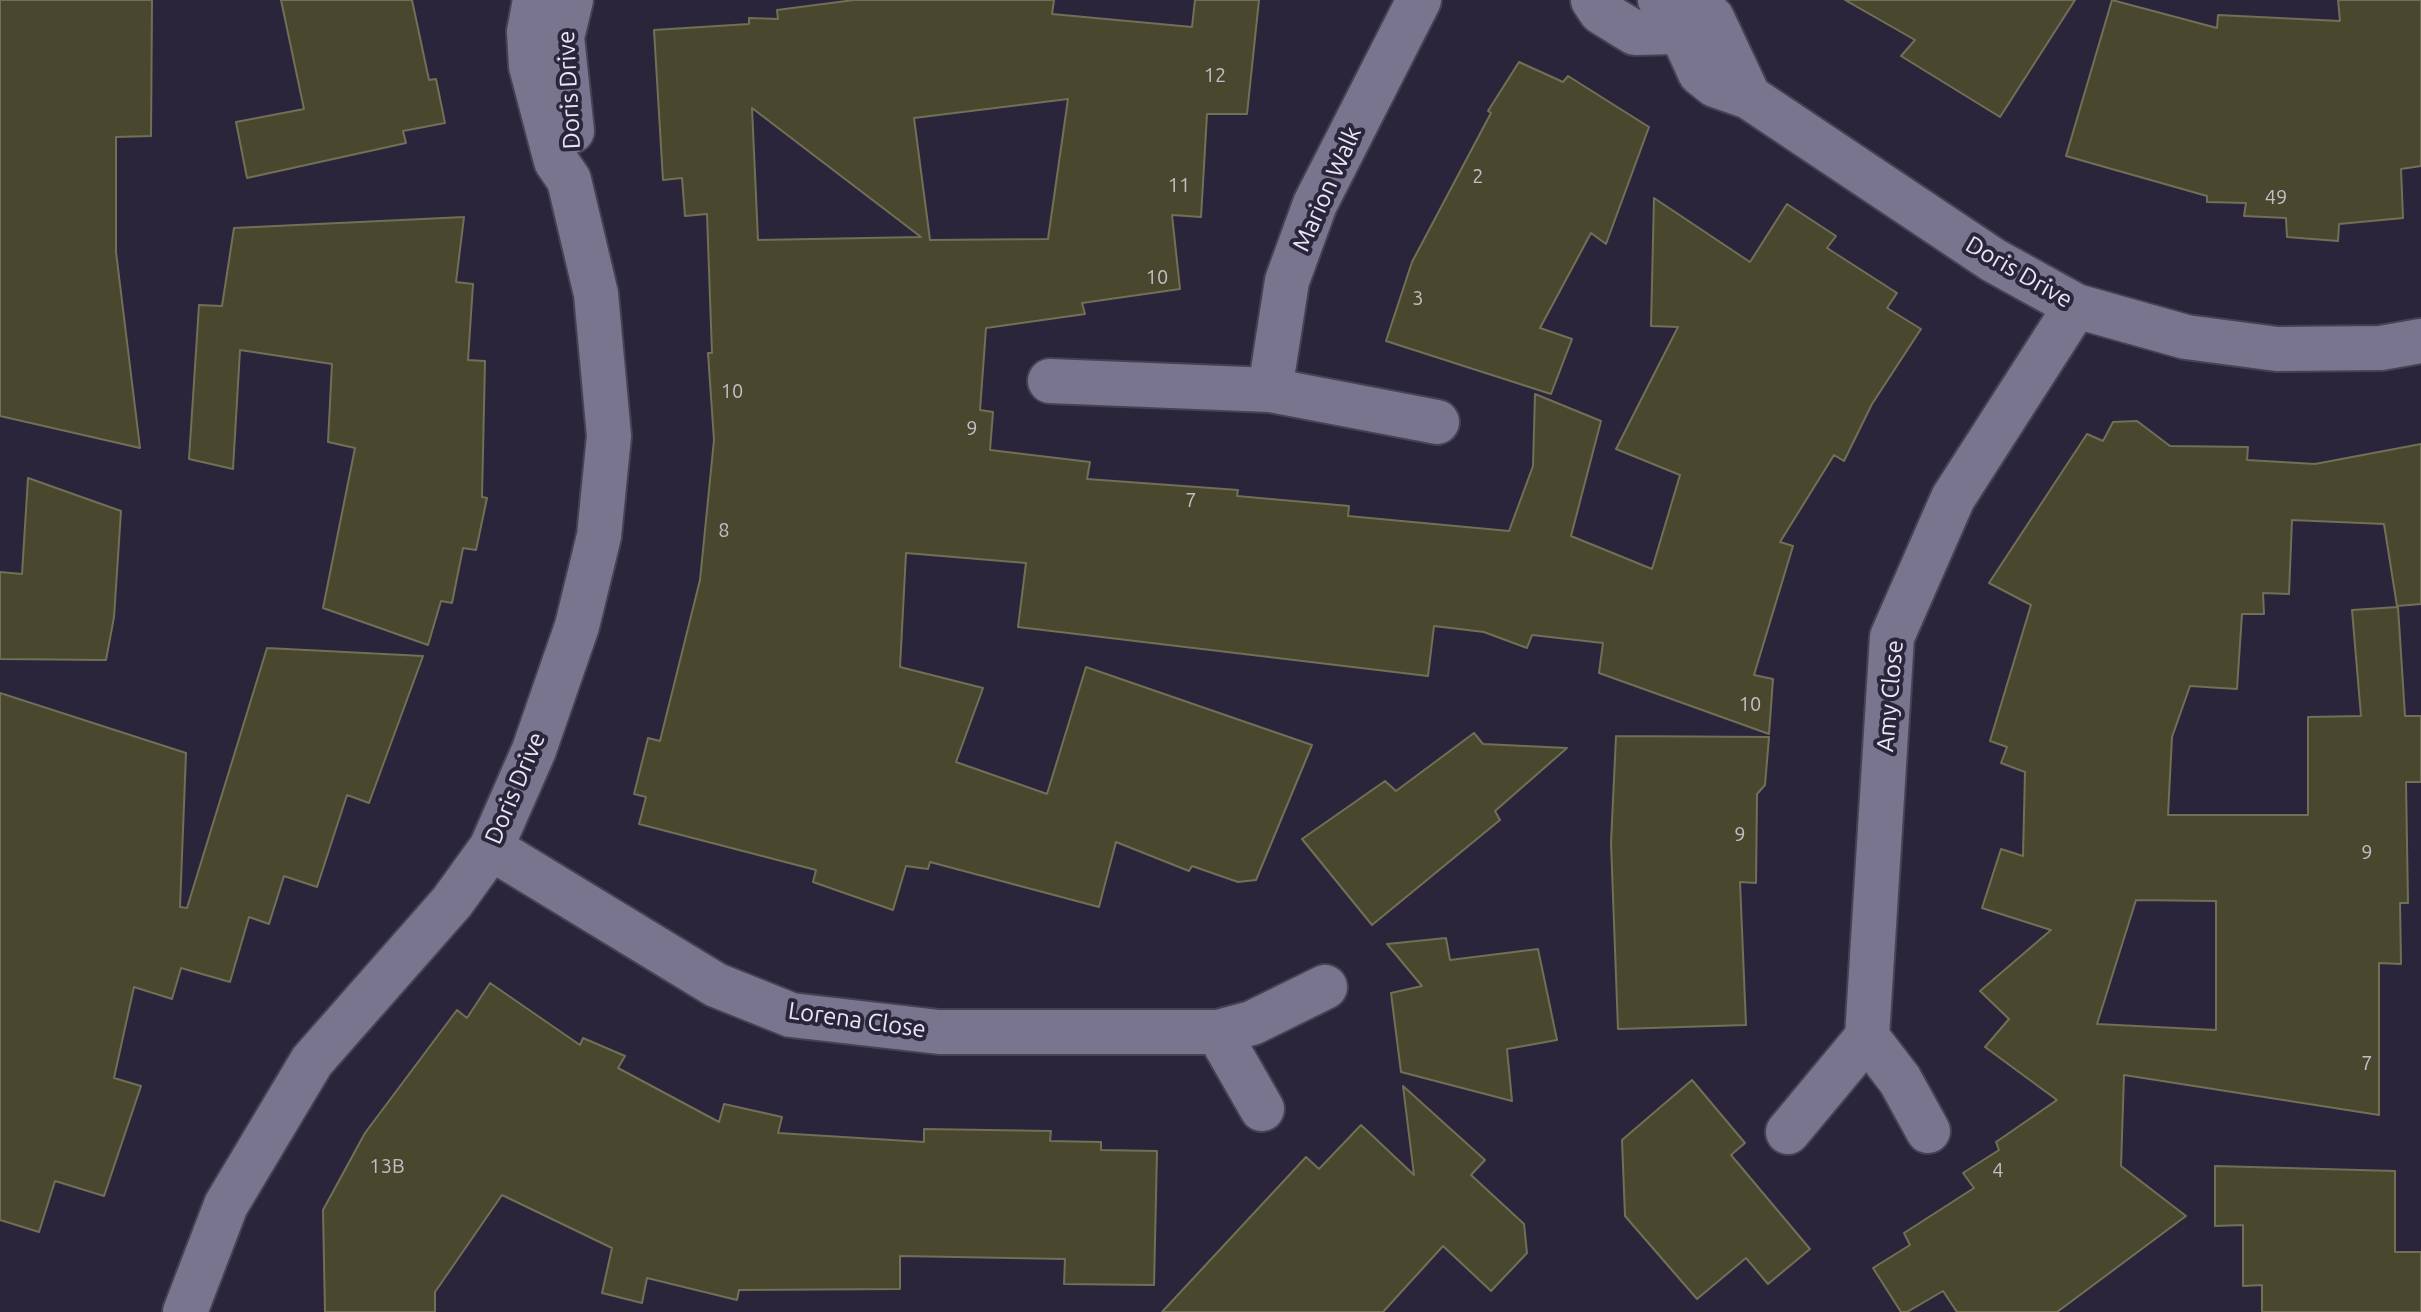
<!DOCTYPE html>
<style>
body{margin:0}
canvas{display:block;background:#2a253b}
</style>
<canvas width="2421" height="1312"></canvas>
<script>
const g = document.querySelector('canvas').getContext('2d');
g.lineJoin = 'round';
function fill(path, color) { g.fillStyle = color; g.fill(path, 'evenodd'); }
const shape = rows => new Path2D(rows.map(r => 'M' + r).join(''));
function strokePath(path, color, width, dash) { g.strokeStyle = color; g.lineWidth = width; g.lineCap = dash ? 'butt' : 'round'; g.setLineDash(dash || []); g.stroke(path); }
function drawText(font, color, halo, rows, align = 'center') {
  g.font = font + ' Ubuntu,sans-serif'; g.lineWidth = 8; g.setLineDash([]); g.textBaseline = 'middle'; g.strokeStyle = halo; g.fillStyle = color; for (const [text, x, y, turn = 0] of rows) {
    g.save(); g.translate(x, y); g.rotate((+turn || 0) * Math.PI / 180); g.textAlign = isNaN(turn) ? turn : align; if (halo) g.strokeText(text, 0, 0); g.fillText(text, 0, 0); g.restore();
  }
}
const building = shape([
 [0,0,152,0,151,136,116,137,116,252,140,448,0,416,0,0],
 [281,0,412,0,429,80,436,79,445,123,403,131,406,143,247,178,236,122,304,109,281,0],
 [854,0,1054,0,1052,14,1192,27,1195,0,1259,0,1247,114,1207,114,1201,217,1172,215,1180,289,1082,303,1085,314,986,328,980,410,993,412,990,450,1090,462,1087,479,1238,490,1237,496,1349,506,1348,516,1509,531,1533,466,1535,394,1601,421,1571,536,1652,569,1680,475,1616,449,1678,327,1651,326,1654,198,1750,262,1787,204,1836,236,1827,248,1897,293,1887,308,1921,329,1872,404,1844,461,1834,455,1780,542,1793,546,1754,675,1773,679,1769,734,1599,673,1603,643,1532,635,1527,648,1484,632,1434,626,1428,676,1018,627,1026,563,906,553,900,667,983,688,956,762,1047,794,1086,667,1312,745,1256,880,1238,882,1192,866,1189,871,1116,842,1099,907,930,862,928,869,906,866,893,910,813,882,816,870,639,824,646,797,634,794,648,738,660,741,700,580,714,440,708,353,712,353,707,214,685,216,682,178,663,180,654,30,749,24,749,18,778,19,777,10,854,0],
 [1068,99,1048,239,930,240,914,118,1068,99],
 [752,108,921,237,758,240,752,108],
 [1845,0,2075,0,2000,117,1901,56,1915,40,1845,0],
 [2112,0,2217,28,2218,15,2340,21,2338,0,2421,0,2421,166,2401,169,2403,218,2339,224,2338,241,2287,237,2286,218,2244,216,2246,203,2207,202,2207,196,2066,156,2112,0],
 [1519,62,1563,82,1568,76,1649,127,1606,244,1591,233,1540,328,1572,339,1551,394,1386,341,1412,262,1491,113,1488,111,1519,62],
 [464,217,456,282,473,284,468,360,485,361,482,497,487,498,476,550,463,548,452,603,441,601,428,645,323,608,355,448,328,442,332,364,240,350,233,469,189,459,199,305,222,306,234,228,464,217],
 [2137,421,2170,446,2248,447,2247,460,2315,464,2421,444,2421,604,2397,606,2384,524,2292,520,2289,594,2263,593,2264,614,2242,614,2237,689,2190,686,2172,737,2168,815,2308,815,2308,717,2361,716,2352,610,2398,607,2405,716,2421,716,2421,782,2406,782,2408,903,2400,903,2401,964,2379,963,2379,1115,2124,1075,2121,1166,2186,1216,2057,1312,1957,1312,1943,1291,1907,1312,1901,1312,1873,1268,1910,1245,1904,1233,1974,1188,1963,1173,1999,1150,1996,1142,2057,1100,1985,1047,2009,1019,1980,991,2051,930,1982,908,2001,849,2023,856,2025,772,2001,763,2007,747,1990,741,2031,605,1989,583,2087,434,2103,441,2113,422,2137,421],
 [2136,900,2216,901,2216,1030,2097,1024,2136,900],
 [28,478,121,511,114,617,106,660,0,659,0,572,22,574,28,478],
 [267,648,423,656,369,803,347,795,317,887,284,876,269,924,249,917,230,982,181,968,172,999,134,987,114,1078,141,1086,104,1196,55,1181,39,1232,0,1220,0,693,186,753,180,907,187,908,267,648],
 [1474,733,1483,744,1567,748,1495,811,1500,820,1372,925,1302,839,1385,781,1396,791,1474,733],
 [1616,736,1769,737,1765,785,1757,794,1756,883,1740,882,1746,1025,1618,1029,1611,843,1616,736],
 [1446,938,1450,960,1538,949,1557,1040,1507,1049,1512,1101,1401,1072,1391,993,1422,986,1387,944,1446,938],
 [490,983,580,1045,583,1038,625,1056,618,1068,719,1122,724,1104,782,1117,778,1133,924,1142,924,1129,1051,1131,1050,1141,1101,1142,1101,1150,1157,1151,1154,1285,1064,1284,1065,1259,900,1256,900,1289,739,1290,737,1300,647,1278,642,1303,602,1293,612,1248,502,1195,435,1292,435,1312,325,1312,323,1210,365,1133,457,1010,467,1018,490,983],
 [1692,1080,1745,1143,1731,1155,1810,1249,1768,1284,1746,1258,1697,1299,1625,1216,1622,1140,1692,1080],
 [1403,1086,1485,1160,1471,1175,1524,1224,1527,1253,1491,1291,1443,1246,1383,1312,1162,1312,1306,1157,1319,1169,1361,1125,1414,1175,1403,1086],
 [2215,1166,2395,1171,2395,1252,2421,1252,2421,1312,2262,1312,2262,1285,2243,1286,2243,1225,2215,1226,2215,1166]
]);
const street = shape([
 [571,0,562,37,572,131],
 [1593,0,1601,12,1635,33,1674,32,1685,40,1700,73,1715,85,1749,97,1993,260,2076,306,2186,337,2277,349,2381,348,2421,341],
 [1660,0,1696,4,1712,18,1749,97],
 [1050,381,1270,390,1437,422],
 [1270,390,1287,281,1315,204,1419,0],
 [491,848,716,985,791,1015,939,1032,1218,1032],
 [1867,1037,1892,637,1953,498,2076,306],
 [1262,1109,1218,1032,1252,1023,1325,987],
 [1788,1132,1867,1037,1900,1080,1928,1131],
 [185,1312,226,1205,312,1061,452,902,491,848,534,750,577,626,599,536,609,436,596,294,569,180,556,161,531,66,529,32,535,0]
]);
const numberNames = [
 ["12",1215,75],
 ["2",1478,176],
 ["11",1179,185],
 ["49",2276,197],
 ["10",1157,277],
 ["3",1418,298],
 ["10",732,391],
 ["9",972,428],
 ["7",1191,500],
 ["8",724,530],
 ["10",1750,704],
 ["9",1740,834],
 ["9",2367,852],
 ["7",2367,1063],
 ["13B",387,1166],
 ["4",1998,1170]
];
const streetNames = [
 ["Doris Drive",569,90,-93],
 ["Marion Walk",1327,189,-66],
 ["Doris Drive",2019,272,30],
 ["Amy Close",1890,696,-85],
 ["Doris Drive",515,788,-67],
 ["Lorena Close",857,1020,8]
];
fill(building, '#49482f');
strokePath(building, '#717056', 2);
strokePath(street, '#464254', 48);
strokePath(street, '#7a758e', 44);
drawText('20px', '#c1bec4', null, numberNames);
drawText('24px', '#e9e6f5', '#2a253b', streetNames);
</script>
